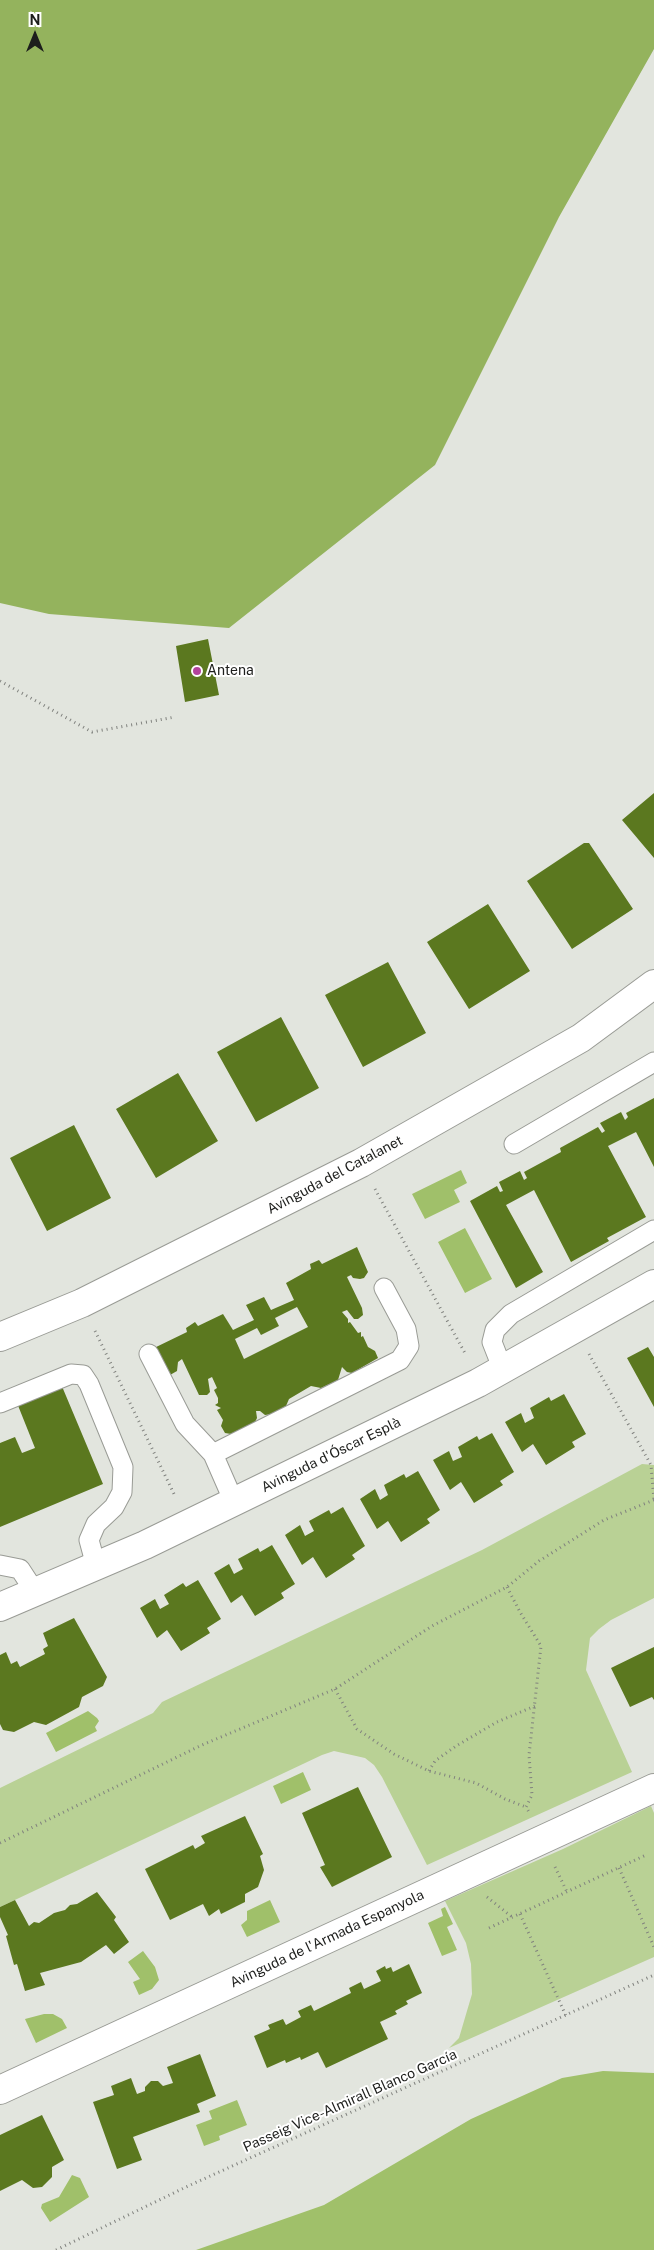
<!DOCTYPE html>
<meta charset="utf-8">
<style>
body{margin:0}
#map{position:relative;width:654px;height:2250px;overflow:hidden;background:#e2e5de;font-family:"Public Sans",sans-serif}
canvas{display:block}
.north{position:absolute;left:10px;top:10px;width:50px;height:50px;-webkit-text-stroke:4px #fff;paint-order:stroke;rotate:0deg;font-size:14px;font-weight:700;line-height:20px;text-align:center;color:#1d1e1c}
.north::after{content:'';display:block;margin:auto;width:18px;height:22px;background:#1d1e1c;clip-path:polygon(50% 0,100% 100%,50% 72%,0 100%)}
</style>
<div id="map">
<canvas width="654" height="2250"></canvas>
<div class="north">N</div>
</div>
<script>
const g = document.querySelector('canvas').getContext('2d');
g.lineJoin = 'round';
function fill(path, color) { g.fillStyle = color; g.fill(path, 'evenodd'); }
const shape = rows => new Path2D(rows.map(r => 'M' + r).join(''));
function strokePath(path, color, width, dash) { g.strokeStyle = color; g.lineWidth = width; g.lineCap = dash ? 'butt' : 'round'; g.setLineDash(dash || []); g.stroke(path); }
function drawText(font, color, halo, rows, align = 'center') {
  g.font = font + ' "Public Sans",sans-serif'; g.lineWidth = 4; g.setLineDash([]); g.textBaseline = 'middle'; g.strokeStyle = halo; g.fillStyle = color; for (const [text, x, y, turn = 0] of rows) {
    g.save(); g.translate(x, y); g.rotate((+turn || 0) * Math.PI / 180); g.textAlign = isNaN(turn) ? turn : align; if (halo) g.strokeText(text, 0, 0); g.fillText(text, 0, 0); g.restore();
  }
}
const green = shape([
 [642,1464,654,1465,654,1598,611,1620,599,1629,590,1638,586,1670,632,1772,427,1865,382,1777,374,1765,365,1758,334,1751,322,1755,0,1907,0,1788,153,1713,162,1702,482,1550],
 [651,1806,654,1813,654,1957,449,2048,459,2038,472,1994,471,1964,466,1943,445,1901,563,1849]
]);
const forest = shape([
 [0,0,654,0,654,49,559,217,435,465,229,628,49,614,0,603]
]);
const water = shape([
 [461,1170,467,1183,454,1190,460,1202,425,1219,412,1194],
 [465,1228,492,1279,465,1293,438,1242],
 [88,1711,97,1718,99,1721,95,1727,97,1731,56,1752,46,1733],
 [303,1772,311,1790,281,1804,273,1786],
 [270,1900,280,1922,247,1937,241,1925,247,1920,247,1911],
 [445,1907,453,1924,447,1927,457,1950,442,1956,428,1923,443,1916,441,1909],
 [143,1951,155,1967,159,1980,152,1989,139,1995,133,1982,140,1979,128,1962],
 [44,2014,53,2014,62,2019,67,2028,36,2043,25,2019],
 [603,2071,654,2073,654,2250,196,2250,324,2205,471,2119,562,2078],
 [237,2100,247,2125,219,2136,220,2140,204,2146,196,2125,212,2119,209,2111],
 [72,2175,80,2178,89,2197,50,2222,41,2208,42,2204,59,2197]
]);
const building = shape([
 [208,639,219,695,185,702,176,646],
 [654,793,654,858,622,820],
 [584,843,589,843,633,909,572,949,527,881],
 [488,904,530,971,469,1009,427,942],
 [388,962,426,1033,363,1067,325,995],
 [281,1017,319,1088,256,1122,217,1052],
 [178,1073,218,1141,156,1178,116,1109],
 [654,1098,654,1167,636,1132,608,1146,646,1217,607,1238,609,1241,571,1262,534,1190,506,1205,543,1272,516,1288,470,1201,497,1186,500,1192,503,1191,499,1182,520,1171,524,1180,527,1178,524,1172,561,1152,560,1148,598,1127,602,1133,605,1131,600,1123,621,1112,625,1120,628,1117,626,1113],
 [74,1125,111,1198,47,1231,10,1158],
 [357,1247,368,1272,364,1278,360,1279,353,1278,351,1275,347,1277,362,1308,363,1315,358,1319,354,1319,347,1310,342,1312,348,1319,348,1323,350,1322,358,1333,361,1332,361,1337,363,1336,368,1347,375,1351,378,1358,352,1373,347,1372,342,1367,338,1380,321,1388,311,1386,289,1399,286,1406,272,1414,265,1415,260,1411,256,1411,257,1418,255,1422,231,1434,225,1433,221,1426,223,1420,217,1410,221,1408,215,1405,218,1403,218,1398,214,1390,217,1388,212,1377,208,1379,210,1392,207,1395,199,1395,182,1359,178,1362,177,1371,170,1375,152,1349,187,1332,186,1328,195,1322,198,1326,223,1314,233,1330,254,1320,246,1305,264,1297,271,1310,294,1300,286,1283,311,1269,310,1264,319,1260,322,1264],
 [297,1307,308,1327,244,1359,235,1339,257,1328,261,1335,279,1326,275,1318],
 [648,1347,654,1357,654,1407,627,1358],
 [61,1384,103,1484,0,1527,0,1443,15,1437,22,1453,35,1448,17,1403],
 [564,1394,586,1434,572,1442,575,1447,546,1465,533,1444,522,1452,505,1422,521,1413,525,1423,534,1418,530,1408,549,1397,551,1401],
 [492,1433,514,1472,500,1481,503,1485,474,1503,461,1482,450,1490,433,1460,449,1451,453,1461,462,1457,458,1447,477,1436,479,1440],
 [418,1471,440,1510,427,1519,430,1523,401,1542,388,1521,377,1529,360,1499,375,1489,380,1500,388,1495,384,1485,404,1474,406,1478],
 [343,1507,365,1546,352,1555,355,1559,326,1578,313,1557,302,1565,285,1535,300,1525,305,1536,314,1531,309,1521,329,1510,331,1514],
 [272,1545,295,1584,281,1593,284,1598,255,1616,242,1595,231,1603,214,1573,229,1564,234,1574,243,1569,238,1559,258,1548,260,1552],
 [198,1580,221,1619,207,1628,210,1633,181,1651,167,1630,157,1638,140,1608,155,1599,160,1609,169,1604,164,1595,183,1583,186,1587],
 [74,1618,107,1677,103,1686,82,1697,79,1707,46,1725,34,1722,14,1732,3,1730,0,1724,0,1655,6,1652,11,1664,17,1661,20,1667,45,1654,43,1649,48,1646,43,1633],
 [654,1647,654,1700,652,1697,630,1707,611,1668],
 [358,1787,392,1857,332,1887,320,1867,325,1865,302,1813],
 [245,1816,263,1854,260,1856,264,1870,258,1887,245,1894,245,1902,221,1914,219,1909,209,1916,203,1904,170,1920,145,1869,193,1845,195,1849,205,1843,201,1836],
 [97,1892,116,1917,114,1920,129,1942,114,1954,106,1945,81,1962,40,1973,45,1985,25,1991,17,1964,14,1965,6,1936,8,1935,0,1917,0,1907,15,1900,29,1926,34,1922,39,1923,54,1913,65,1910,70,1905,77,1904],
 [409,1964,422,1993,406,2001,408,2004,395,2011,397,2014,380,2022,388,2039,326,2068,318,2052,301,2060,300,2057,286,2063,285,2060,267,2068,254,2036,270,2029,268,2025,283,2019,286,2025,301,2017,298,2011,311,2005,314,2011,351,1993,349,1988,361,1982,364,1989,381,1981,376,1971,385,1966,386,1969,391,1967,393,1972],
 [200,2054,216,2096,197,2104,200,2112,133,2137,142,2160,117,2169,93,2102,114,2095,111,2086,131,2078,137,2094,145,2091,145,2087,151,2081,158,2081,163,2086,173,2083,167,2067],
 [42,2115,64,2160,52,2167,52,2177,42,2187,33,2188,22,2180,0,2191,0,2135]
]);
const path = shape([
 [0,681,92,732,175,717],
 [375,1189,466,1355],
 [95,1331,175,1496],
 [589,1354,651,1465,654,1500],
 [507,1587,520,1612,541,1646,529,1755,532,1795,526,1807,529,1812],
 [335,1689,357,1729,394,1754,429,1771,476,1783,505,1799,526,1807],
 [429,1771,435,1761,456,1746,497,1722,535,1706],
 [0,1843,202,1745,335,1689,432,1626,507,1587,539,1561,604,1520,654,1500],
 [555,1867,567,1892],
 [619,1868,654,1947],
 [487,1897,512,1917],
 [520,1914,566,2016],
 [489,1928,646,1855],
 [56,2250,186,2187,654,1975]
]);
const service = shape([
 [514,1144,654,1062],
 [149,1354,185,1424,213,1454,234,1502],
 [503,1370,492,1342,495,1330,511,1314,654,1230],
 [0,1403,71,1374,83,1375,89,1384,123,1467,122,1492,114,1507,96,1524,89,1540,96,1566],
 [213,1454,400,1360,409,1346,406,1329,384,1288],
 [0,1565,20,1569,35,1592]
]);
const minor = shape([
 [0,1607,145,1545,478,1383,654,1284]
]);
const tertiary = shape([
 [0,2090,654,1788]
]);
const secondary = shape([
 [0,1337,82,1303,361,1163,581,1038,654,984]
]);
const markers = [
 [197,671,5,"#b3429d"]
];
const poiNames = [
 ["Antena",207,671]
];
const streetNames = [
 ["Avinguda del Catalanet",335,1175,-28],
 ["Avinguda d'Óscar Esplà",331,1455,-26],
 ["Avinguda de l'Armada Espanyola",327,1939,-25],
 ["Passeig Vice-Almirall Blanco García",350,2101,-24]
];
fill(green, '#b9d195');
fill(forest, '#94b35d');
fill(water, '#a0c06a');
fill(building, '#5b781f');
strokePath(service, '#999b95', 21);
strokePath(minor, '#999b95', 30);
strokePath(tertiary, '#999b95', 30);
strokePath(secondary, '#999b95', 30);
strokePath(path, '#80827e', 3, [1, 4]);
strokePath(service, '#fff', 19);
strokePath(minor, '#fff', 28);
strokePath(tertiary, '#fff', 28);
strokePath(secondary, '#fff', 28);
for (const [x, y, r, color] of markers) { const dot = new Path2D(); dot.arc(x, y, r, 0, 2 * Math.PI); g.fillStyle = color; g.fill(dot); strokePath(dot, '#fff', 2); }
drawText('14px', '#1d1e1c', '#fff', poiNames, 'left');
drawText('14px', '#1d1e1c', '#fff', streetNames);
</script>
